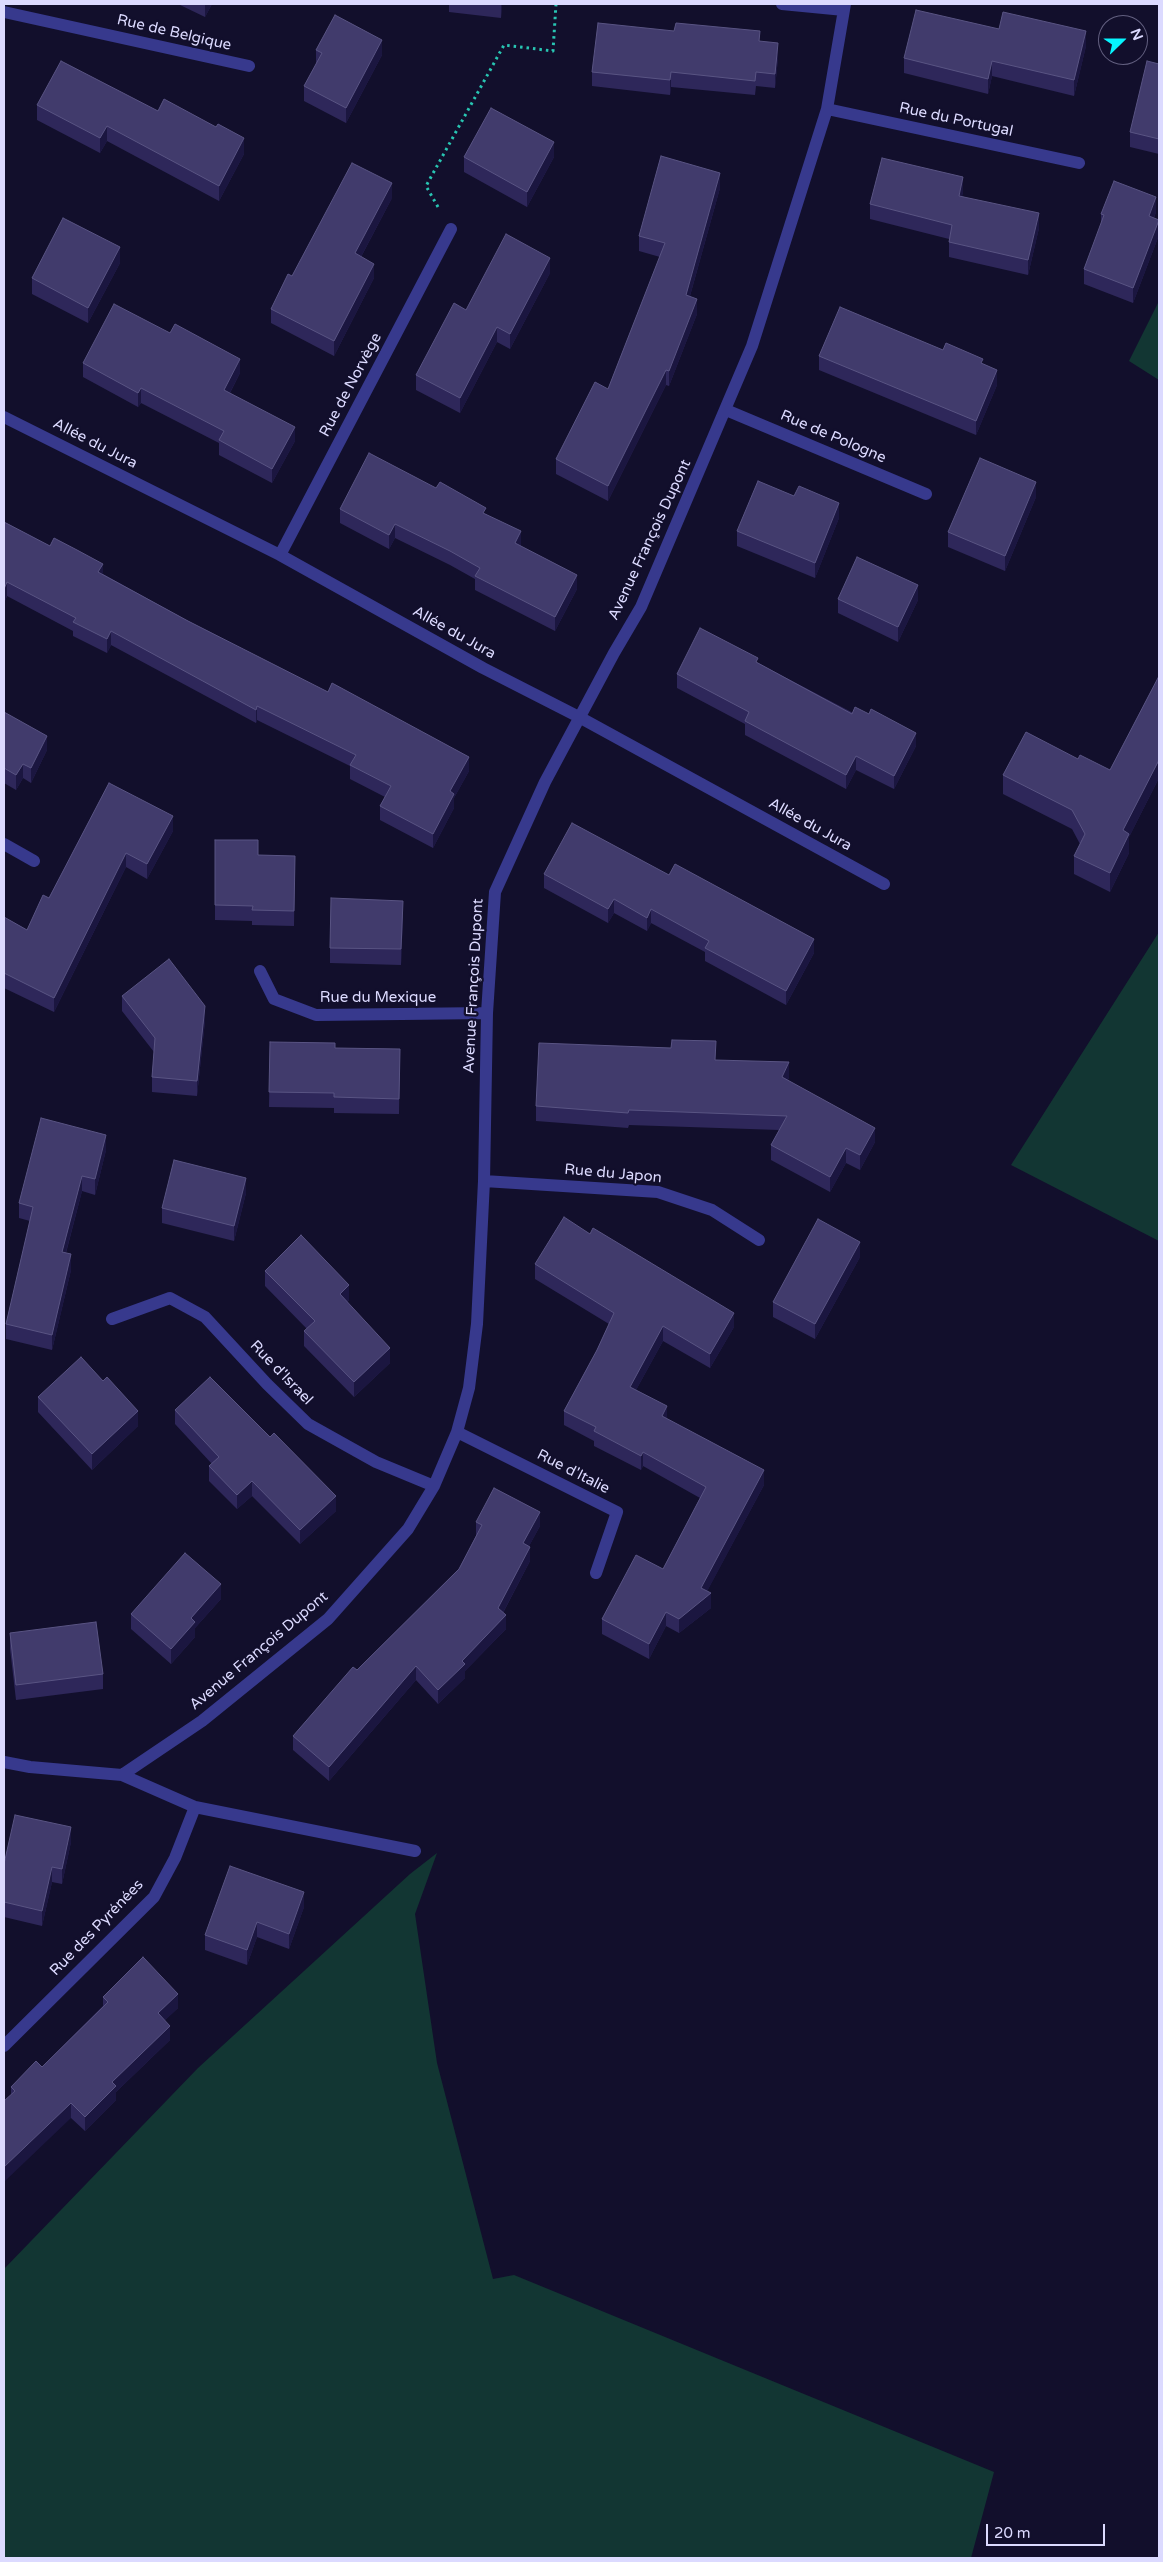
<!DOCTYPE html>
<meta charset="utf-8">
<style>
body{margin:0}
#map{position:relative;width:1163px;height:2562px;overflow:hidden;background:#120f2c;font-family:"Varela Round",sans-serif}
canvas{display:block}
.frame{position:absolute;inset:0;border:5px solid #dcdaff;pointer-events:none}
.north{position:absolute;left:1098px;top:15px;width:50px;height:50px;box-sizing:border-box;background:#120f2c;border:1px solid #636080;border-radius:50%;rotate:68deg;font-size:14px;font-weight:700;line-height:20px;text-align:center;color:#dcdaff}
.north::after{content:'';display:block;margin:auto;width:18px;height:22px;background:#06f5ff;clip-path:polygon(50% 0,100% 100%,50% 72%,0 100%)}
.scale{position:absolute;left:986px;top:2524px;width:119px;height:22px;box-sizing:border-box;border:2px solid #dcdaff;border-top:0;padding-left:6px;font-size:15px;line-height:18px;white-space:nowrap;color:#dcdaff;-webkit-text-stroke:4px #120f2c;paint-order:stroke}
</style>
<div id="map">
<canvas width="1163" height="2562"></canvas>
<div class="frame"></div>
<div class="north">N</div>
<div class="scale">20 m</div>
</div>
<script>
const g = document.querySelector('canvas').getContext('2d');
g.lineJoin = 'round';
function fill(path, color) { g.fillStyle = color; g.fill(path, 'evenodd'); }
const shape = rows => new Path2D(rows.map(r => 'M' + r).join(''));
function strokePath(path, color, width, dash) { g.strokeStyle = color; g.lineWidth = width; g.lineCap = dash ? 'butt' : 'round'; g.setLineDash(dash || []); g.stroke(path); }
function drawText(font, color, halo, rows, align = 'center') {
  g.font = font + ' "Varela Round",sans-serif'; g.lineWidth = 4.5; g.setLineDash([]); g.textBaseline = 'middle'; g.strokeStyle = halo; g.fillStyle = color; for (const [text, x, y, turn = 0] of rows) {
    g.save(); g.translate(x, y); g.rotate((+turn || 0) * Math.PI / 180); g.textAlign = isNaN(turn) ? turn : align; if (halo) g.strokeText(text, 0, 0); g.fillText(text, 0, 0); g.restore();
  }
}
const green = shape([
 [1159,301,1159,380,1129,361],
 [1159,932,1159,1241,1011,1165],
 [437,1853,415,1914,437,2063,493,2279,514,2275,994,2472,971,2558,4,2558,4,2269,198,2068,410,1874]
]);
const path = shape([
 [438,207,426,186,504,45,553,51,556,4]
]);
const minor = shape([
 [782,4,844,10],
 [4,12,249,66],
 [827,109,1079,163],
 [726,410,926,494],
 [4,417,280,555,483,668,579,717,884,884],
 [280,555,451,229],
 [4,844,34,861],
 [260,971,274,999,316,1015,487,1013],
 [484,1181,658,1192,712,1210,759,1240],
 [112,1319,170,1298,205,1317,267,1384,308,1424,376,1462,434,1486],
 [457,1432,617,1512,596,1573],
 [4,1762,30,1767,122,1775,202,1721,328,1619,408,1529,434,1486,457,1432,469,1388,477,1324,484,1181,487,1013,495,892,545,782,614,653,641,607,752,346,827,109,845,4],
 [195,1807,415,1851],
 [4,2046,154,1897,175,1858,195,1807,122,1775]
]);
const wall = shape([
 [178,4,212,4,205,17],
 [449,4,502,4,501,18,449,12],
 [760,41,778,58,775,88,756,86,755,95,671,87,670,95,592,86,592,72],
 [1086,46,1074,96,992,76,988,94,904,73,904,58],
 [316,50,382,55,346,123,304,101,304,86,316,64],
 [1159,64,1159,154,1130,147,1130,132],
 [37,105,158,111,244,154,219,201,107,141,100,153,37,120],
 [464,157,554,157,527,207,464,172],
 [720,188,690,296,697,314,669,386,666,385,608,501,556,474,556,459,608,389,660,257,639,251,639,236],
 [963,192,962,196,1039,228,1028,275,949,257,949,239,870,219,870,204],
 [392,198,361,257,374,278,334,356,271,323,271,309,292,276],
 [1156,212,1154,218,1159,220,1159,235,1133,303,1084,284,1084,269,1101,226,1101,214],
 [120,263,88,323,32,294,32,278],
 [550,273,510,349,497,342,460,413,416,390,416,375,466,310],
 [943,350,983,364,997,385,976,435,819,370,819,356],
 [83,363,240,373,230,393,295,441,272,483,219,455,219,443,141,403,138,407,83,377],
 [1036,497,1005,571,948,547,948,532],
 [340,509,486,514,521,545,521,546,577,589,555,631,475,590,475,579,450,565,395,538,389,549,340,523],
 [839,518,815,578,737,546,737,531],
 [4,522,103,574,188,621,469,771,454,798,454,808,433,848,380,820,380,806,385,797,350,779,350,766,257,720,256,723,111,645,107,653,73,636,73,631,7,596,4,603],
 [838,599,918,600,898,642,838,613],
 [758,663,916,746,894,789,856,770,846,789,745,735,745,724,677,688,677,674],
 [1159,676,1159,778,1129,837,1129,853,1110,892,1074,874,1074,856,1080,844,1072,829,1003,794,1003,775,1078,759,1110,770],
 [4,712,47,750,31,783,23,778,16,790,4,783],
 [109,783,173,831,147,879,126,867,54,1012,4,988,4,917,27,930,49,898],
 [215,840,258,855,295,856,294,926,252,925,252,921,215,920],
 [544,874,814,953,786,1005,705,961,705,952,651,923,647,931,614,913,608,923,544,888],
 [403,916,401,965,330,963,330,948],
 [122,996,205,1021,197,1096,152,1092,152,1077,154,1052,122,1011],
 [270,1042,335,1048,400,1049,399,1114,334,1113,334,1108,269,1107],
 [715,1060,789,1077,788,1080,875,1142,860,1170,846,1163,830,1192,771,1160,771,1145,779,1130,629,1125,628,1128,536,1121,536,1106],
 [106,1150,95,1195,82,1191,66,1253,71,1270,52,1350,6,1339,6,1324,30,1221,19,1218,19,1203],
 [246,1193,234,1241,162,1223,162,1208],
 [860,1257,815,1339,773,1317,773,1302],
 [535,1264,734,1327,710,1368,663,1341,636,1390,667,1419,764,1485,707,1591,711,1608,679,1633,666,1626,649,1659,602,1634,602,1619,663,1569,700,1498,643,1466,641,1470,594,1446,594,1441,564,1425,564,1411,597,1350,609,1324,535,1279],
 [265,1271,349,1300,347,1302,390,1363,354,1397,304,1346,304,1331,307,1329,265,1286],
 [38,1397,138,1426,92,1470,38,1412],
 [175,1410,336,1511,300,1544,252,1496,237,1509,209,1481,209,1466,212,1464,175,1424],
 [476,1522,540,1526,529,1546,530,1561,503,1613,506,1629,465,1671,465,1678,438,1704,416,1680,329,1781,293,1750,293,1736,357,1670,459,1569,476,1536],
 [221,1599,195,1628,195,1637,171,1664,131,1629,131,1614],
 [10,1633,103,1674,103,1689,16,1700,10,1649],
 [71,1842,62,1884,52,1882,42,1926,4,1917,4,1864],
 [304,1907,289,1949,257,1937,247,1965,205,1950,205,1935],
 [103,1997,178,2008,165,2020,170,2040,116,2092,116,2100,85,2131,71,2118,11,2094,11,2087,42,2067,103,2006]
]);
const shadedWall = shape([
 [205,4,212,4,205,17],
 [501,4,502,4,501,18],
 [1086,31,1086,46,1074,96,1074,80],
 [382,40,382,55,346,123,346,108],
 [778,43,778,58,775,88,775,74],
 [992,61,992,76,988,94,988,79],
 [671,72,671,87,670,95,670,80],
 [107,126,107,141,100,153,100,138],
 [244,138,244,154,219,201,219,186],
 [554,142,554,157,527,207,527,192],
 [720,173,720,188,686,310,686,295],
 [963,177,963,192,959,211,959,196],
 [392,183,392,198,355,268,355,253],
 [1156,197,1156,212,1149,231,1149,216],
 [1039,213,1039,228,1028,275,1028,260],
 [1159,220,1159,235,1133,303,1133,288],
 [120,247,120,263,88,323,88,308],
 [550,258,550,273,510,349,510,334],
 [374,264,374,278,334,356,334,341],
 [697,299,697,314,669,386,669,371],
 [497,327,497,342,460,413,460,398],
 [240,359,240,373,224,404,224,390],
 [666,370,666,385,608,501,608,486],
 [997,370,997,385,976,435,976,421],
 [141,388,141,403,138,407,138,393],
 [295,427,295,441,272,483,272,469],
 [1036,482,1036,497,1005,571,1005,556],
 [839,503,839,518,815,578,815,563],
 [395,524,395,538,389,549,389,535],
 [521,531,521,545,515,557,515,543],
 [103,564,103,578,98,572],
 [577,575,577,589,555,631,555,617],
 [7,582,7,596,4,603,4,589],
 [918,585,918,600,898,642,898,627],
 [111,631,111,645,107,653,107,639],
 [257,706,257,720,256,723,256,710],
 [916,733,916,746,894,789,894,776],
 [47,736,47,750,31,783,31,768],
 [856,756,856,770,846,789,846,775],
 [469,757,469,771,454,798,454,808,433,848,433,834,450,791],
 [1159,760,1159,778,1129,837,1129,853,1110,892,1110,873,1123,830],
 [23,764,23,778,16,790,16,775],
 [173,816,173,831,147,879,147,864],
 [126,853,126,867,54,1012,54,998],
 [614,899,614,913,608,923,608,909],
 [403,901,403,916,401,965,401,949],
 [651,909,651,923,647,931,647,918],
 [814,939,814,953,786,1005,786,991],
 [205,1006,205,1021,197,1096,197,1081],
 [789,1062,789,1077,782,1092,782,1077],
 [875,1128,875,1142,860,1170,860,1155],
 [106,1135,106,1150,95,1195,95,1179],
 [846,1148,846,1163,830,1192,830,1177],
 [82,1176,82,1191,62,1267,62,1252],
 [246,1178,246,1193,234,1241,234,1226],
 [860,1242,860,1257,815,1339,815,1324],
 [71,1254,71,1270,52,1350,52,1335],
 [349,1285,349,1300,340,1309,340,1294],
 [734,1313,734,1327,710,1368,710,1354],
 [663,1326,663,1341,630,1401,630,1387],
 [390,1348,390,1363,354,1397,354,1382],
 [667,1406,667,1421,662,1416],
 [138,1411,138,1426,92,1470,92,1454],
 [643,1452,643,1466,641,1470,641,1456],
 [764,1470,764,1485,702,1601,711,1593,711,1608,679,1633,679,1619,701,1588],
 [5,1474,5,1489,4,1494,4,1479],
 [252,1481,252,1496,237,1509,237,1495],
 [336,1496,336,1511,300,1544,300,1530],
 [540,1512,540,1526,523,1557,523,1543],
 [530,1547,530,1561,498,1622,498,1608],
 [221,1584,221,1599,195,1628,195,1637,171,1664,171,1649,191,1618],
 [666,1612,666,1626,649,1659,649,1644],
 [506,1615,506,1629,465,1671,465,1678,438,1704,438,1690,462,1661],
 [416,1666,416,1680,329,1781,329,1767],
 [71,1827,71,1842,62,1884,62,1869],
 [52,1867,52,1882,42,1926,42,1911],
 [304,1892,304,1907,289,1949,289,1934],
 [257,1922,257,1937,247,1965,247,1950],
 [178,1994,178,2008,158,2027,158,2013],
 [170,2026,170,2040,116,2092,116,2100,85,2131,85,2117,112,2082],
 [71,2103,71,2118,4,2182,4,2167]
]);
const building = shape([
 [916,10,999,29,1003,12,1086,31,1074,80,992,61,988,79,904,58,916,10],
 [335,15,382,40,346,108,304,86,322,53,316,50,335,15],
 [598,23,674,31,676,23,760,31,759,41,778,43,775,74,756,72,755,81,671,72,670,80,592,72,598,23],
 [61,61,158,111,164,99,216,127,218,124,244,138,219,186,107,126,100,138,37,105,61,61],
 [1147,61,1159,64,1159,139,1130,132,1147,61],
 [491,108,554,142,527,192,464,157,491,108],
 [661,156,720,173,686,295,697,299,669,371,666,370,608,486,556,459,595,382,608,389,665,243,639,236,661,156],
 [882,158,963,177,959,196,1039,213,1028,260,949,242,952,225,870,204,882,158],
 [352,163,392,183,355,253,374,264,334,341,271,309,288,274,292,276,352,163],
 [1114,181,1156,197,1149,216,1159,220,1133,288,1084,269,1104,215,1101,214,1114,181],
 [63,218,120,247,88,308,32,278,63,218],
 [506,234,550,258,510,334,497,327,460,398,416,375,454,303,466,310,506,234],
 [114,304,170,333,175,324,240,359,224,390,295,427,272,469,219,440,224,431,141,388,138,393,83,363,114,304],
 [840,307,943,350,946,343,983,359,981,363,997,370,976,421,819,356,840,307],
 [369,453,436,488,440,482,486,508,483,513,521,531,515,543,577,575,555,617,475,576,480,568,450,551,395,524,389,535,340,509,369,453],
 [980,458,1036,482,1005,556,948,532,980,458],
 [758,481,794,496,799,486,839,503,815,563,737,531,758,481],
 [4,522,50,546,54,538,77,550,103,564,98,572,188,621,328,692,332,683,469,757,450,791,454,794,433,834,380,806,391,786,350,765,356,755,257,706,256,710,111,631,107,639,73,622,76,618,7,582,4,589,4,522],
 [857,557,918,585,898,627,838,599,857,557],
 [700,628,758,658,756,662,852,714,855,707,869,714,871,709,916,733,894,776,856,756,846,775,745,721,749,712,677,674,700,628],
 [1159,676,1159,760,1123,830,1129,834,1110,873,1074,856,1085,834,1072,810,1003,775,1026,732,1078,759,1080,755,1110,770,1159,676],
 [4,712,47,736,31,768,23,764,16,775,4,768,4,712],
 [109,783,173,816,147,864,126,853,54,998,4,973,4,917,27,930,43,895,49,898,109,783],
 [572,823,669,875,675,864,814,939,786,991,705,948,709,941,651,909,647,918,614,899,608,909,544,874,572,823],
 [215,840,258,840,258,855,295,856,294,911,252,910,253,906,215,905,215,840],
 [331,898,403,901,401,949,330,948,331,898],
 [169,959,205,1006,197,1081,152,1077,155,1038,122,996,169,959],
 [672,1040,716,1041,715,1060,789,1062,782,1077,875,1128,860,1155,846,1148,830,1177,771,1145,787,1116,629,1110,628,1113,536,1106,539,1043,671,1048,672,1040],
 [270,1042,335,1043,335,1048,400,1049,399,1099,334,1097,334,1093,269,1092,270,1042],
 [41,1118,106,1135,95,1179,82,1176,62,1252,71,1254,52,1335,6,1324,33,1207,19,1203,41,1118],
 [174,1160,246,1178,234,1226,162,1208,174,1160],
 [564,1217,590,1234,593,1228,734,1313,710,1354,663,1326,630,1387,667,1406,662,1416,764,1470,701,1588,711,1593,679,1619,666,1612,649,1644,602,1619,636,1555,663,1569,706,1487,643,1452,641,1456,594,1431,596,1427,564,1411,597,1350,614,1313,535,1264,564,1217],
 [818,1219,860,1242,815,1324,773,1302,818,1219],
 [301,1235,349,1285,340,1294,390,1348,354,1382,304,1331,315,1321,265,1271,301,1235],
 [81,1357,103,1381,107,1377,138,1411,92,1454,38,1397,81,1357],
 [210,1377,270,1437,274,1433,336,1496,300,1530,252,1481,237,1495,209,1466,219,1457,175,1410,210,1377],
 [494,1488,540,1512,523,1543,530,1547,498,1608,506,1615,462,1661,465,1664,438,1690,416,1666,329,1767,293,1736,353,1667,357,1670,459,1569,482,1525,476,1522,494,1488],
 [185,1553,221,1584,191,1618,195,1622,171,1649,131,1614,185,1553],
 [96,1622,103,1674,16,1685,10,1633,96,1622],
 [15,1815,71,1827,62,1869,52,1867,42,1911,4,1902,4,1864,15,1815],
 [230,1866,304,1892,289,1934,257,1922,247,1950,205,1935,230,1866],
 [143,1957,178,1994,158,2013,170,2026,112,2082,116,2086,85,2117,71,2103,4,2167,4,2101,15,2091,11,2087,36,2061,42,2067,108,2002,103,1997,143,1957]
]);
const streetNames = [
 ["Rue de Belgique",174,33,13],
 ["Rue du Portugal",956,120,12],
 ["Rue de Norvège",351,385,-62],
 ["Rue de Pologne",833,437,23],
 ["Allée du Jura",95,444,27],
 ["Avenue François Dupont",650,540,-65],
 ["Allée du Jura",454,633,29],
 ["Allée du Jura",810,825,29],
 ["Avenue François Dupont",474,986,-87],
 ["Rue du Mexique",378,998],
 ["Rue du Japon",613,1174,5],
 ["Rue d'Israel",281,1373,46],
 ["Rue d'Italie",573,1472,27],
 ["Avenue François Dupont",259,1651,-40],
 ["Rue des Pyrénées",97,1928,-46]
];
fill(green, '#123633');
strokePath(path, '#28c5b2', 3, [2.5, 4]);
strokePath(minor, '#37398d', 12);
fill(wall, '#2e275a');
fill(shadedWall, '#1b1640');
fill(building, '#413b6c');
strokePath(building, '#595483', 1);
drawText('15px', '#dcdaff', '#120f2c', streetNames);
</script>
